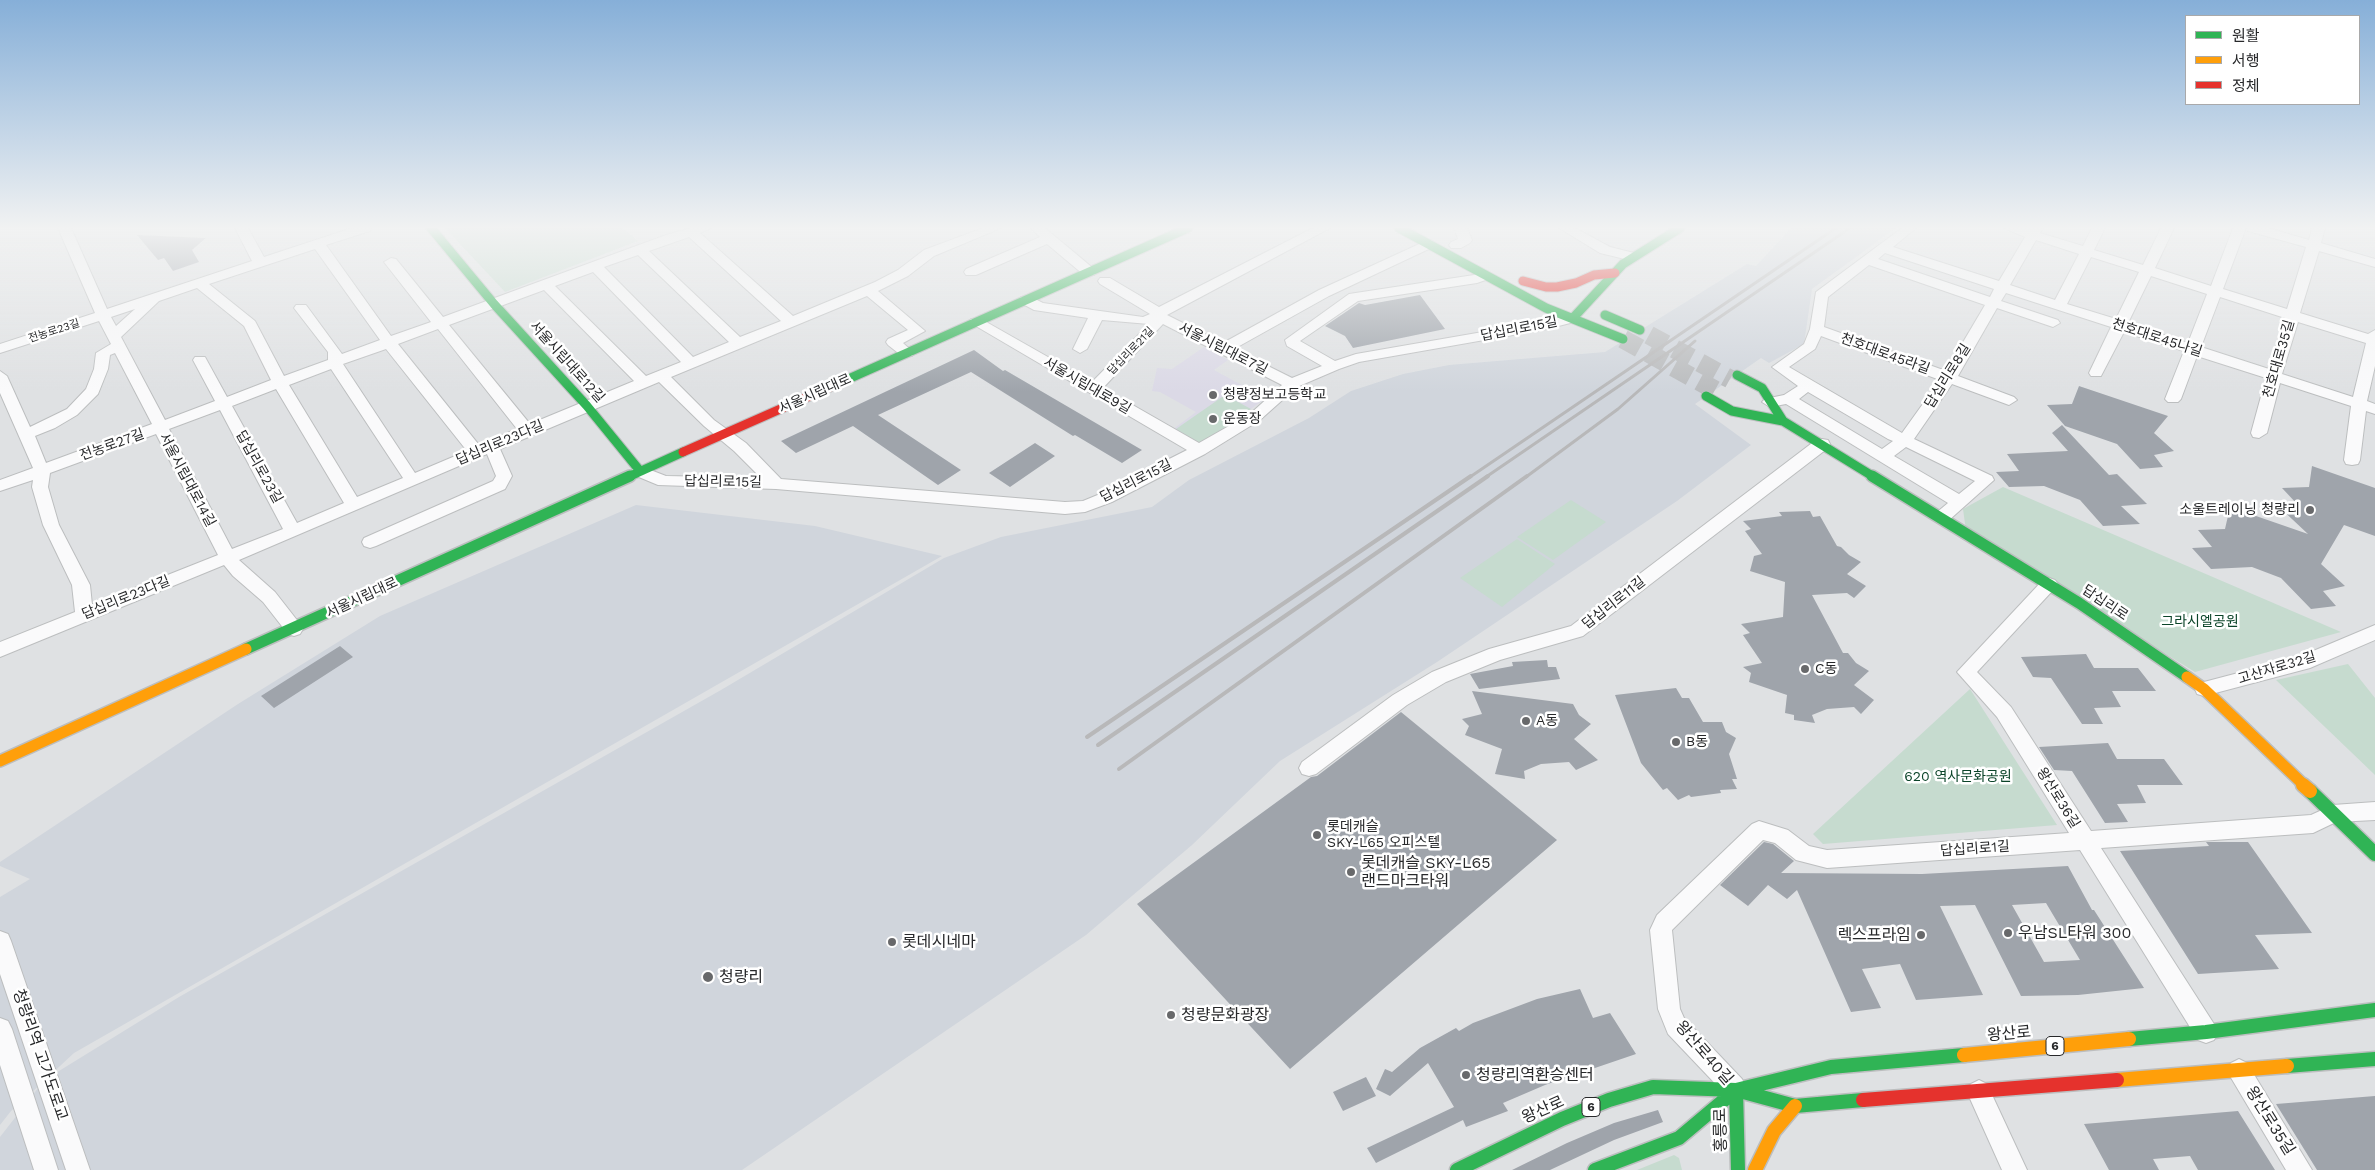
<!DOCTYPE html>
<meta charset="utf-8">
<style>
body{margin:0}
#map{position:relative;width:2375px;height:1170px;overflow:hidden;background:#dfe1e3;font-family:"Work Sans","Noto Sans KR",sans-serif}
canvas{display:block}
.legend{position:absolute;left:2185px;top:15px;width:175px;height:90px;box-sizing:border-box;background:#fff;border:1px solid #a9a9aa;margin:0;padding:6px 9px;list-style:none;font-size:15px;color:#28292b}
.legend li{display:flex;align-items:center;gap:10px;height:25px}
.legend b{width:25px;border:1px solid #a9a9aa}
</style>
<div id="map">
<canvas width="2375" height="1170"></canvas>
<ul class="legend">
<li><b style="height:6px;background:#30b455"></b>원활</li>
<li><b style="height:6px;background:#ff9f0a"></b>서행</li>
<li><b style="height:6px;background:#e5322d"></b>정체</li>
</ul>
</div>
<script>
const g = document.querySelector('canvas').getContext('2d');
g.lineJoin = 'round';
function fill(path, color) { g.fillStyle = color; g.fill(path, 'evenodd'); }
const shape = rows => new Path2D(rows.map(r => 'M' + r).join(''));
function strokePath(path, color, width, dash) { g.strokeStyle = color; g.lineWidth = width; g.lineCap = dash ? 'butt' : 'round'; g.setLineDash(dash || []); g.stroke(path); }
function drawText(font, color, halo, rows, align = 'center') {
  g.font = font + ' "Work Sans","Noto Sans KR",sans-serif'; g.lineWidth = 5; g.setLineDash([]); g.textBaseline = 'middle'; g.strokeStyle = halo; g.fillStyle = color; for (const [text, x, y, turn = 0] of rows) {
    g.save(); g.translate(x, y); g.rotate((+turn || 0) * Math.PI / 180); g.textAlign = isNaN(turn) ? turn : align; if (halo) g.strokeText(text, 0, 0); g.fillText(text, 0, 0); g.restore();
  }
}
const built = shape([
 [1791,228,1896,228,1812,289,1804,344,1769,363,1761,358,1695,404,1751,445,1677,501,1437,662,1280,761,1192,845,1086,935,742,1170,0,1170,0,1137,42,1083,11,1111,0,1125,0,897,30,879,0,866,0,862,238,704,380,616,636,505,815,526,942,556,74,1053,46,1079,179,997,721,690,944,558,1001,537,1152,507,1189,480,1309,418,1351,391,1403,374,1449,365,1605,352,1747,264,1756,266]
]);
const education = shape([
 [1204,347,1228,360,1214,370,1266,398,1199,446,1172,430,1196,412,1160,392,1152,391,1157,368,1172,369]
]);
const green = shape([
 [445,228,623,228,638,241,505,292],
 [1225,395,1251,409,1201,444,1176,429],
 [2003,487,2341,632,2195,672,1966,531,1963,509],
 [1571,500,1606,522,1553,560,1517,537],
 [1517,539,1555,564,1502,607,1460,578],
 [2348,664,2375,698,2375,775,2276,680],
 [1970,689,2057,825,1823,844,1813,834],
 [1674,1155,1679,1158,1682,1170,1637,1170]
]);
const building = shape([
 [137,235,206,238,192,250,199,262,173,271,164,258,158,260],
 [1420,295,1445,329,1353,348,1345,336,1325,326,1359,303,1365,305],
 [974,350,1003,371,1005,370,1142,450,1122,463,1075,435,1073,436,971,372,878,415,961,470,938,485,853,426,796,453,781,441],
 [2079,386,2168,416,2154,433,2174,451,2154,455,2163,467,2140,469,2117,444,2065,426,2047,405,2072,404],
 [2062,425,2109,475,2117,474,2147,504,2121,506,2140,524,2103,526,2080,500,2044,486,2009,487,1996,472,2019,471,2007,454,2068,451,2052,433],
 [1035,443,1055,456,1010,487,989,473],
 [2312,466,2375,488,2375,536,2344,525,2321,564,2345,586,2323,591,2336,606,2311,609,2281,578,2252,567,2211,569,2192,548,2212,547,2198,530,2225,529,2230,507,2308,534,2277,505,2297,504,2282,488,2309,487],
 [1810,511,1813,517,1820,516,1837,546,1841,547,1849,555,1861,562,1847,574,1866,586,1854,598,1847,593,1812,595,1843,653,1848,653,1856,663,1869,671,1854,685,1874,700,1861,714,1854,707,1827,709,1812,715,1815,723,1794,720,1794,715,1785,713,1787,695,1749,682,1751,673,1743,667,1762,663,1743,635,1750,633,1741,624,1783,617,1785,582,1750,571,1754,556,1762,554,1745,531,1751,529,1743,521,1782,516,1779,512],
 [340,646,353,657,274,708,261,696],
 [2086,654,2094,668,2138,668,2156,691,2112,691,2121,707,2094,708,2103,724,2082,724,2051,678,2033,677,2021,657],
 [1547,660,1548,667,1556,667,1560,679,1479,689,1470,674,1513,666,1512,662],
 [1676,688,1682,698,1689,698,1703,722,1722,722,1726,732,1736,738,1729,754,1737,779,1732,779,1737,789,1720,790,1721,793,1691,797,1689,795,1678,800,1667,788,1663,790,1641,763,1615,695],
 [1472,691,1573,704,1579,715,1591,724,1574,739,1598,760,1576,770,1569,762,1541,764,1524,771,1525,779,1495,774,1502,749,1465,735,1469,726,1462,719,1482,714],
 [1401,712,1557,840,1290,1069,1137,904,1311,777,1317,776],
 [2108,743,2117,759,2164,759,2183,785,2137,785,2146,803,2117,804,2128,822,2105,823,2072,771,2054,770,2039,747],
 [1764,842,1773,844,1794,861,1781,873,1922,874,2068,866,2092,910,2094,910,2144,988,2078,995,2021,996,1975,905,1940,906,1983,995,1916,1000,1900,964,1862,969,1881,1008,1851,1012,1797,890,1787,899,1768,885,1748,906,1720,885],
 [2046,903,2080,960,2044,962,2012,905],
 [2206,842,2248,842,2312,933,2255,935,2279,969,2198,974,2120,851,2209,846],
 [1580,989,1593,1018,1610,1013,1636,1054,1545,1085,1503,1103,1508,1111,1466,1127,1463,1120,1376,1163,1367,1148,1454,1107,1428,1063,1390,1096,1376,1089,1385,1069,1392,1072,1420,1048,1456,1028,1459,1031,1473,1023,1537,999],
 [1366,1077,1376,1096,1343,1111,1333,1092],
 [2375,1096,2375,1170,2317,1170,2276,1104],
 [1658,1110,1663,1122,1614,1140,1550,1170,1512,1170,1567,1143,1614,1123],
 [2238,1111,2275,1170,2198,1170,2190,1156,2153,1159,2159,1170,2109,1170,2084,1124]
]);
const secondaryTunnel = shape([
 [1649,335,1730,379],
 [1623,339,1715,390]
]);
const street = shape([
 [58,228,71,228,107,309,252,261,235,228,248,228,264,257,352,228,371,228,370,231,326,245,391,336,431,322,384,262,391,258,396,259,443,317,666,235,691,228,711,228,700,233,793,316,875,282,898,270,924,250,983,228,1001,228,934,256,908,276,878,291,925,331,903,343,914,353,912,356,902,356,888,345,886,342,888,339,908,330,867,296,671,377,714,420,746,443,781,479,1065,502,1083,501,1100,494,1187,450,969,322,971,319,981,319,1092,382,1149,324,1102,320,1087,349,1080,353,1073,349,1088,318,1034,310,1021,303,1019,300,1021,297,1031,297,1043,303,1143,317,1150,314,1100,284,1098,281,1100,278,1110,278,1159,307,1313,228,1330,228,1167,315,1223,343,1319,290,1428,240,1433,241,1435,244,1433,247,1329,296,1234,349,1292,378,1322,366,1287,346,1285,340,1349,294,1474,275,1486,271,1493,275,1491,278,1477,283,1358,301,1300,341,1335,361,1356,354,1546,321,1573,314,1580,318,1578,321,1547,329,1359,362,1339,369,1297,387,1260,420,1205,454,1112,502,1085,512,1065,514,776,489,658,485,634,475,632,471,634,467,640,466,666,476,761,478,734,451,704,426,659,382,500,449,512,476,505,489,376,546,370,548,364,546,362,542,364,538,493,481,496,476,487,454,239,560,275,592,300,624,303,629,300,634,294,636,288,634,263,602,233,576,224,565,0,657,0,642,75,612,72,585,43,525,32,487,33,480,0,491,0,480,33,468,0,393,0,371,7,376,30,427,67,409,86,389,94,369,96,353,111,344,99,321,0,353,0,344,95,313,58,228],
 [689,237,781,321,740,337,649,251,689,237],
 [315,249,380,340,342,354,306,305,296,305,294,308,328,352,328,360,284,376,255,321,209,284,315,249],
 [638,255,729,342,693,357,604,267,638,255],
 [593,272,681,362,646,376,555,286,593,272],
 [197,288,244,326,271,380,227,397,205,357,195,357,193,360,215,401,165,420,121,337,159,301,197,288],
 [544,290,634,381,530,424,449,325,544,290],
 [135,309,116,326,111,317,135,309],
 [1163,324,1282,385,1250,414,1199,443,1103,388,1163,324],
 [438,329,517,429,479,445,398,344,438,329],
 [386,349,467,451,415,473,343,364,386,349],
 [115,353,152,424,46,463,35,436,55,428,77,415,98,394,108,369,110,355,115,353],
 [331,369,403,478,357,497,289,385,331,369],
 [276,389,344,503,297,523,232,406,276,389],
 [220,410,283,529,232,549,169,429,220,410],
 [156,434,218,555,92,605,90,585,59,525,48,487,50,473,156,434],
 [1031,228,1045,228,1094,269,1096,272,1094,275,1084,275,1047,244,976,275,966,275,964,272,966,269,1040,237,1031,228],
 [1454,228,1467,228,1472,240,1470,243,1461,248,1451,248,1449,245,1451,242,1458,239,1454,228],
 [1559,228,1575,228,1610,247,1638,254,1640,257,1633,261,1600,253,1559,228],
 [1902,228,1916,228,1893,247,1999,281,2025,237,2004,228,2043,228,2040,233,2083,246,2092,228,2105,228,2094,250,2143,265,2161,228,2174,228,2155,268,2211,286,2233,228,2246,228,2223,289,2287,309,2306,247,2248,231,2247,228,2268,228,2309,240,2312,228,2325,228,2321,243,2375,259,2375,267,2319,251,2300,313,2368,334,2375,330,2375,366,2367,401,2375,404,2375,414,2366,411,2360,460,2358,464,2352,465,2346,464,2344,460,2351,406,2280,383,2267,433,2259,438,2253,437,2251,433,2266,378,2197,356,2181,399,2178,402,2168,402,2165,399,2184,351,2124,332,2101,376,2091,376,2089,373,2111,327,2006,293,2001,301,2058,320,2060,323,2053,327,1997,308,1958,376,2014,397,2017,400,2009,405,1952,384,1914,439,1992,476,1994,480,1948,521,1936,521,1934,517,1936,513,1948,503,1786,404,1770,407,1762,402,1765,399,1784,395,1798,386,1772,367,1804,344,1810,329,1816,292,1902,228],
 [2036,240,2079,254,2055,300,2010,285,2036,240],
 [1885,253,1994,289,1990,297,1878,259,1885,253],
 [2091,257,2139,272,2116,319,2067,304,2091,257],
 [1869,265,1985,305,1946,371,1824,327,1828,297,1869,265],
 [2151,276,2207,294,2188,343,2128,323,2151,276],
 [2220,297,2285,318,2269,369,2201,347,2220,297],
 [2298,322,2366,343,2353,397,2282,374,2298,322],
 [1821,336,1940,380,1902,433,1789,367,1815,349,1821,336],
 [1808,392,1888,439,1893,441,1882,449,1799,399,1808,392],
 [1906,447,1975,481,1959,494,1894,456,1906,447],
 [1822,439,1828,440,1830,444,1828,448,1583,636,1500,660,1446,682,1407,705,1316,774,1309,776,1302,774,1299,768,1302,762,1393,695,1432,672,1489,649,1571,626,1816,440,1822,439],
 [2049,578,2055,580,2058,584,2055,588,1977,672,2011,707,2091,831,2311,815,2333,805,2375,802,2375,820,2336,822,2313,833,2101,848,2214,1024,2218,1032,2214,1040,2206,1043,2198,1040,2080,850,1827,868,1796,860,1775,843,1763,840,1672,930,1680,1009,1684,1018,1742,1079,1746,1087,1742,1095,1734,1099,1726,1095,1668,1034,1658,1009,1650,930,1657,915,1752,824,1759,821,1788,830,1809,846,1827,850,2069,833,1997,717,1957,672,2043,580,2049,578],
 [2375,625,2375,640,2310,668,2204,696,2197,694,2195,689,2197,684,2204,682,2299,657,2375,625],
 [0,931,8,934,11,941,90,1170,66,1170,0,974,0,931],
 [0,1018,8,1021,12,1029,58,1170,34,1170,0,1065,0,1018],
 [2239,1059,2247,1063,2312,1170,2286,1170,2227,1071,2231,1063,2239,1059],
 [1979,1080,1987,1084,2027,1170,2002,1170,1967,1092,1971,1084,1979,1080]
]);
const fastFar2 = shape([
 [431,228,494,304,587,406,640,471],
 [1399,228,1546,308,1623,339],
 [1605,315,1640,330],
 [1573,318,1623,264,1680,228],
 [1737,375,1762,388,1783,421],
 [837,384,1188,228],
 [1706,396,1732,411,1783,421,1874,477],
 [628,477,683,452]
]);
const fastFar1 = shape([
 [1872,476,2079,603,2187,677],
 [246,649,630,476]
]);
const fast = shape([
 [2310,791,2375,854],
 [2129,1039,2206,1032,2375,1010],
 [2287,1066,2375,1059],
 [1736,1090,1738,1170],
 [1457,1170,1562,1119,1609,1100,1653,1087,1736,1090,1795,1106,1863,1100],
 [1595,1170,1679,1138,1736,1090,1831,1067,1964,1055]
]);
const slowFar1 = shape([
 [2187,677,2204,689,2305,786],
 [0,761,246,649]
]);
const slow = shape([
 [2303,785,2310,791],
 [1964,1055,2129,1039],
 [2117,1080,2287,1066],
 [1755,1170,1774,1131,1795,1106]
]);
const jamFar1 = shape([
 [1523,281,1546,287,1557,287,1576,283,1594,275,1615,273],
 [683,452,837,384]
]);
const jam = shape([
 [1863,1100,2117,1080]
]);
const railFar1 = shape([
 [1470,477,1836,228],
 [1486,477,1850,228],
 [1526,477,1618,409,1695,341]
]);
const rail = shape([
 [1087,737,1471,476],
 [1098,745,1488,476],
 [1119,769,1527,476]
]);
const markers = [
 [1213,395,5,"#68696b"],
 [1213,419,5,"#68696b"],
 [2310,510,5,"#68696b"],
 [1805,669,5,"#68696b"],
 [1526,721,5,"#68696b"],
 [1676,742,5,"#68696b"],
 [1317,835,5,"#68696b"],
 [1351,872,5,"#68696b"],
 [2008,933,5,"#68696b"],
 [1921,935,5,"#68696b"],
 [892,942,5,"#68696b"],
 [708,977,6,"#68696b"],
 [1171,1015,5,"#68696b"],
 [1466,1075,5,"#68696b"]
];
const farStreetnames = [
 ["전농로23길",54,331,-18],
 ["답십리로21길",1131,351,-46]
];
const shields = [
 [2055,1046,18],
 [1591,1107,18]
];
const shieldNames = [
 ["6",2055,1046],
 ["6",1591,1107]
];
const streetNames = [
 ["답십리로15길",1519,329,-11],
 ["천호대로45나길",2157,338,18],
 ["서울시립대로7길",1223,349,27],
 ["천호대로45라길",1885,354,20],
 ["천호대로35길",2279,359,-74],
 ["서울시립대로12길",567,362,48],
 ["답십리로8길",1948,376,-58],
 ["서울시립대로9길",1087,386,30],
 ["서울시립대로",815,394,-24],
 ["답십리로23다길",500,443,-23],
 ["전농로27길",112,445,-20],
 ["답십리로23길",259,467,61],
 ["서울시립대로14길",187,480,62],
 ["답십리로15길",1136,481,-27],
 ["답십리로15길",723,482,1],
 ["답십리로23다길",126,598,-22],
 ["서울시립대로",362,598,-25],
 ["답십리로11길",1614,603,-38],
 ["답십리로",2105,603,34],
 ["고산자로32길",2277,668,-17],
 ["왕산로36길",2058,798,58],
 ["답십리로1길",1975,849,-4]
];
const poiNames = [
 ["청량정보고등학교",1223,395],
 ["운동장",1223,419],
 ["소울트레이닝 청량리",2300,510,"right"],
 ["C동",1815,669],
 ["A동",1536,721],
 ["B동",1686,742],
 ["롯데캐슬",1327,827],
 ["SKY-L65 오피스텔",1327,843]
];
const parkNames = [
 ["그라시엘공원",2200,622],
 ["620 역사문화공원",1958,777]
];
const nearPoinames = [
 ["롯데캐슬 SKY-L65",1361,863],
 ["랜드마크타워",1361,881],
 ["우남SL타워 300",2018,933],
 ["렉스프라임",1911,935,"right"],
 ["롯데시네마",902,942],
 ["청량리",719,977],
 ["청량문화광장",1181,1015],
 ["청량리역환승센터",1476,1075]
];
const nearStreetnames = [
 ["왕산로",2009,1034,-5],
 ["왕산로40길",1704,1053,49],
 ["청량리역 고가도로교",40,1055,71],
 ["왕산로",1543,1110,-24],
 ["왕산로35길",2270,1121,58],
 ["홍릉로",1721,1130,-91]
];
fill(built, '#d0d5dc');
fill(education, '#dbd9e6');
fill(green, '#c6dbcf');
fill(building, '#9fa4ab');
strokePath(secondaryTunnel, '#babcbe', 19, [19, 10]);
strokePath(street, '#bcbebf', 2);
strokePath(fastFar2, '#bcbebf', 11);
strokePath(fastFar1, '#bcbebf', 14);
strokePath(fast, '#bcbebf', 17);
strokePath(slowFar1, '#bcbebf', 14);
strokePath(slow, '#bcbebf', 17);
strokePath(jamFar1, '#bcbebf', 11);
strokePath(jam, '#bcbebf', 17);
fill(street, '#fafafb');
strokePath(fastFar2, '#30b455', 9);
strokePath(fastFar1, '#30b455', 11);
strokePath(fast, '#30b455', 14);
strokePath(slowFar1, '#ff9f0a', 11);
strokePath(slow, '#ff9f0a', 14);
strokePath(jamFar1, '#e5322d', 9);
strokePath(jam, '#e5322d', 14);
strokePath(railFar1, '#b8b8b9', 3);
strokePath(rail, '#b8b8b9', 4);
const sky = g.createLinearGradient(0, 0, 0, 392);
sky.addColorStop(0, '#86afd8');
sky.addColorStop(0.58, '#f1f2f2');
sky.addColorStop(1, '#f1f2f200');
g.fillStyle = sky;
g.fillRect(0, 0, 2375, 392);
for (const [x, y, r, color] of markers) { const dot = new Path2D(); dot.arc(x, y, r, 0, 2 * Math.PI); g.fillStyle = color; g.fill(dot); strokePath(dot, '#fff', 2); }
drawText('11px', '#28292b', '#fff', farStreetnames);
for (const [x, y, w] of shields) { const box = new Path2D(); box.roundRect(x - w / 2, y - 9.5, w, 19, 4); g.fillStyle = '#fff'; g.fill(box); strokePath(box, '#28292b', 1); }
drawText('bold 12px', '#28292b', null, shieldNames);
drawText('14px', '#28292b', '#fff', streetNames);
drawText('14px', '#28292b', '#fff', poiNames, 'left');
drawText('14px', '#0b4429', '#fff', parkNames);
drawText('16px', '#28292b', '#fff', nearPoinames, 'left');
drawText('16px', '#28292b', '#fff', nearStreetnames);
</script>
